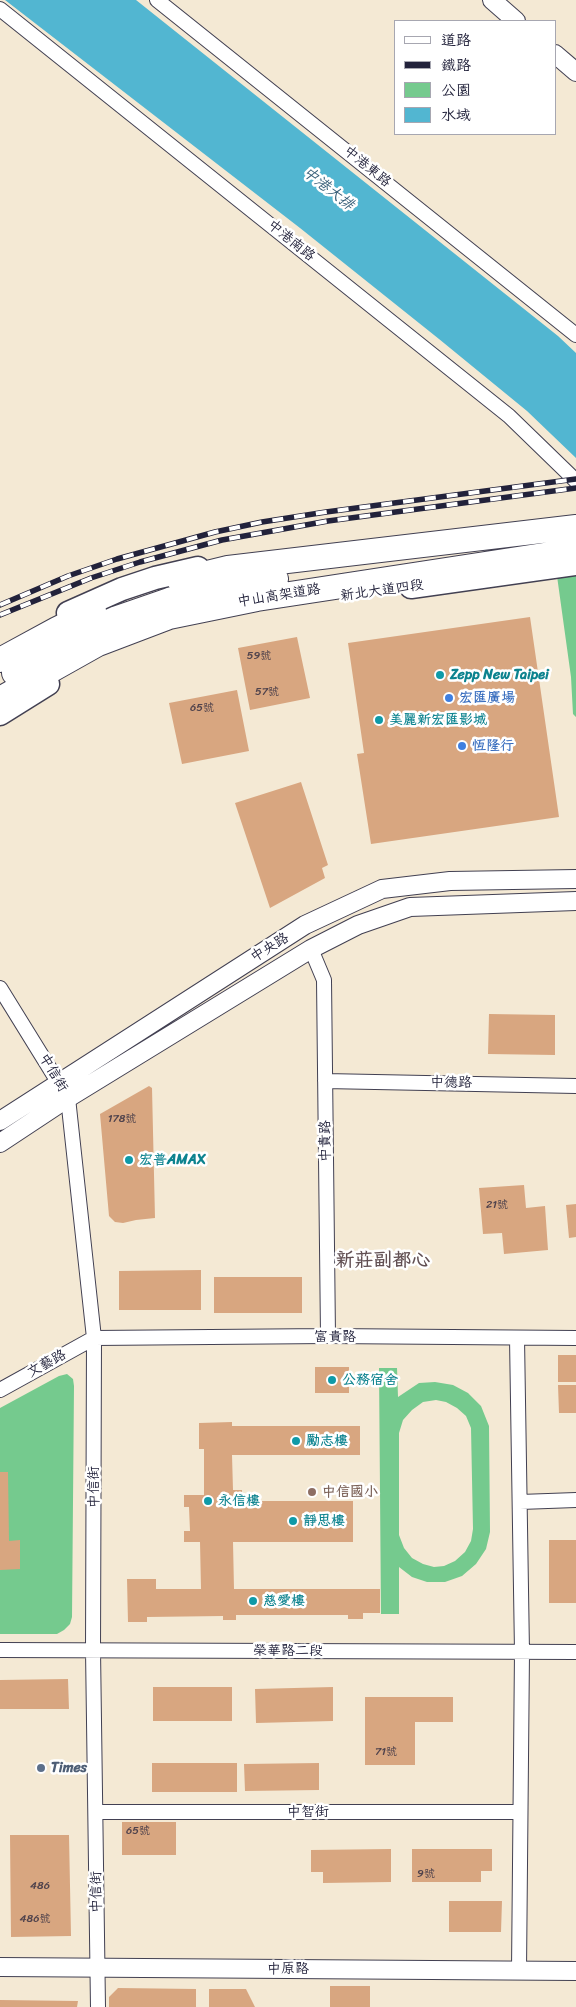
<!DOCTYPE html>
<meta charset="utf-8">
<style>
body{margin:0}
#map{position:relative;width:576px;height:2007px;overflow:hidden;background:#f4e9d4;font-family:Sriracha,"LXGW WenKai TC",sans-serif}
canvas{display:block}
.legend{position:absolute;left:394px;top:20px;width:162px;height:115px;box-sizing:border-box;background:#fff;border:1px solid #a7a7b1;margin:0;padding:6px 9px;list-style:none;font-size:15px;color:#22223b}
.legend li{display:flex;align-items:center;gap:10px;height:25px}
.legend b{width:25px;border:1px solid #a7a7b1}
</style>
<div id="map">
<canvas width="576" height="2007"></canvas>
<ul class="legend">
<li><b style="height:6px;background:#fff"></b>道路</li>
<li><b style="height:6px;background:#22223b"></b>鐵路</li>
<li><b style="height:14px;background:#75ca8e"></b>公園</li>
<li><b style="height:14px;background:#52b6d1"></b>水域</li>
</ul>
</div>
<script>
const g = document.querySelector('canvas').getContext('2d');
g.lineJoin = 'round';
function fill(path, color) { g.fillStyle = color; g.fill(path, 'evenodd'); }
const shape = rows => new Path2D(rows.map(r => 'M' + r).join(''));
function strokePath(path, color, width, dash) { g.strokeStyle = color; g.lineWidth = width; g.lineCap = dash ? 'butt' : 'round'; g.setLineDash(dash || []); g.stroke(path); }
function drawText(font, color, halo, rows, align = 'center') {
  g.font = font + ' Sriracha,"LXGW WenKai TC",sans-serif'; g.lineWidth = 5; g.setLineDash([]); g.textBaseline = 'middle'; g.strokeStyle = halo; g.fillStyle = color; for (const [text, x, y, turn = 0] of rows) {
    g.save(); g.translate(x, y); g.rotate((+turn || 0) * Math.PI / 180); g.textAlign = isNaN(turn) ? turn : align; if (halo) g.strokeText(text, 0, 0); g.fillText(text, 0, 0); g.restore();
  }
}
const green = shape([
 [576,573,576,717,573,714,571,677,557,576],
 [379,1368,397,1368,398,1397,419,1383,435,1382,453,1385,468,1393,481,1406,489,1426,490,1532,486,1549,476,1564,462,1576,445,1582,427,1582,412,1577,399,1567,399,1614,381,1614],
 [436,1400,446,1402,457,1408,466,1416,471,1428,473,1529,471,1541,465,1552,455,1561,444,1566,434,1567,423,1564,412,1558,404,1548,399,1535,399,1433,403,1420,412,1410,423,1402],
 [67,1374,73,1379,74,1386,72,1617,70,1624,64,1630,57,1634,0,1634,0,1408,59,1376]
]);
const water = shape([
 [5,0,136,0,558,336,576,353,576,458,527,411,439,339,300,228]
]);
const building = shape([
 [530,617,559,817,371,844,357,754,364,753,348,643],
 [297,637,310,698,250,710,238,648],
 [237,690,249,751,182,764,169,703],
 [301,782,328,865,322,868,325,878,270,908,235,803],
 [489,1014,555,1015,555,1055,488,1054],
 [149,1086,152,1088,155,1218,136,1220,123,1223,115,1222,109,1216,100,1114],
 [524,1185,526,1208,545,1206,548,1250,504,1254,502,1233,483,1234,479,1188],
 [576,1204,576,1237,569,1238,566,1205],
 [201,1270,201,1310,119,1310,119,1271],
 [214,1277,302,1277,302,1313,214,1313],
 [558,1355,576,1355,576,1382,558,1382],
 [315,1367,349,1367,349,1393,315,1393],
 [558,1385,576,1385,576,1413,559,1413],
 [232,1422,232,1426,360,1426,360,1455,232,1455,233,1490,242,1490,242,1495,246,1495,246,1501,353,1501,353,1542,233,1542,234,1589,380,1589,380,1613,363,1613,363,1619,348,1619,348,1615,236,1615,236,1620,223,1620,223,1616,147,1617,147,1622,128,1622,127,1579,156,1579,156,1589,201,1589,200,1542,184,1542,184,1531,190,1531,189,1507,184,1507,184,1495,204,1495,204,1449,199,1449,199,1423],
 [0,1472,8,1472,9,1541,20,1540,20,1569,0,1570],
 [549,1540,576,1540,576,1603,549,1603],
 [68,1679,69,1709,0,1709,0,1680],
 [153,1687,232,1687,232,1721,153,1721],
 [333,1687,333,1721,256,1723,255,1689],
 [365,1697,453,1697,453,1722,415,1722,415,1765,365,1765],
 [152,1763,237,1763,237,1792,152,1792],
 [319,1763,319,1790,245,1791,244,1764],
 [122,1822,176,1822,176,1855,122,1855],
 [10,1835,69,1835,71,1936,11,1937],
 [391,1849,391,1882,323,1883,323,1872,311,1872,311,1850],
 [412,1849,492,1849,492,1871,481,1871,481,1882,412,1882],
 [449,1901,502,1901,501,1932,449,1932],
 [330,1986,370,1986,370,2007,330,2007],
 [118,1988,196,1989,196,2007,109,2007,109,1997],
 [209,1989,246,1989,255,2007,209,2007],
 [0,2000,78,2001,77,2007,0,2007]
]);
const minor = shape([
 [157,0,576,335],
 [0,9,509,416,576,481],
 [311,949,324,980,328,1336],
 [0,988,68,1098,94,1338,93,1650,98,2007],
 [325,1081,576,1086],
 [517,1338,522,1652,519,1970],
 [0,1390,94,1338,328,1336,576,1338],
 [520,1502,576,1500],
 [0,1650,576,1652],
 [96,1812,520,1812]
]);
const tertiary = shape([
 [492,0,516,21],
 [555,54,576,72],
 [0,1121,305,925,382,889,450,881,576,879],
 [0,1143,68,1098,311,949,358,925,410,907,576,901],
 [0,1967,576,1971]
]);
const primary = shape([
 [411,587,576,564],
 [68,613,122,589,155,578,198,568],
 [0,714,48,684]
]);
const trunk = shape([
 [179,580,228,568,576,527],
 [0,660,57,629,94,611],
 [14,673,84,633,117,618,169,600,212,589,276,579],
 [0,699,98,644,169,617,257,599,576,550]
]);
const rail = shape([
 [0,605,68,576,117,559,215,532,262,522,326,512,576,479],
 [0,615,91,578,140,562,222,540,328,521,576,488]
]);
const markers = [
 [440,675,5,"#0f9aa8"],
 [449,698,5,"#3f7fe0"],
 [379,720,5,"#0f9aa8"],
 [462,746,5,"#3f7fe0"],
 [129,1160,5,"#0f9aa8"],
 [332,1380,5,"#0f9aa8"],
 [296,1441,5,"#0f9aa8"],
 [312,1492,5,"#8d6e63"],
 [208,1501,5,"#0f9aa8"],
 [293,1521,5,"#0f9aa8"],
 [253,1601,5,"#0f9aa8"],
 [41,1768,5,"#5c6f8a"]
];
const numberNames = [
 ["59號",259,656],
 ["57號",267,692],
 ["65號",202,708],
 ["178號",122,1119],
 ["21號",497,1205],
 ["71號",386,1752],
 ["65號",138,1831],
 ["9號",426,1874],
 ["486",40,1886],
 ["486號",35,1919]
];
const streetNames = [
 ["中港東路",367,167,39],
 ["中港南路",291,241,39],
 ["新北大道四段",382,591,-8],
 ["中山高架道路",279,596,-9],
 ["中央路",270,948,-32],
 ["中信街",53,1073,59],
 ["中德路",451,1083,1],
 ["中貴路",326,1141,-91],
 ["富貴路",335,1337],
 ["文藝路",47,1364,-29],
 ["中信街",94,1487,-90],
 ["榮華路二段",288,1651],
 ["中智街",308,1812],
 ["中信街",97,1892,-91],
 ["中原路",288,1969]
];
const cultureNames = [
 ["Zepp New Taipei",450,675],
 ["美麗新宏匯影城",389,720],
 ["宏普AMAX",139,1160],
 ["公務宿舍",342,1380],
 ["勵志樓",306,1441],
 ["永信樓",218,1501],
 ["靜思樓",303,1521],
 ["慈愛樓",263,1601]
];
const shopNames = [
 ["宏匯廣場",459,698],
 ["恆隆行",472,746]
];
const educationNames = [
 ["中信國小",322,1492]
];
const serviceNames = [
 ["Times",51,1768]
];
const waterNames = [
 ["中港大排",328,189,38]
];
const districtNames = [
 ["新莊副都心",383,1261]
];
fill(green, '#75ca8e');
fill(water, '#52b6d1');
fill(building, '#d8a680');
strokePath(minor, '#424052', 16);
strokePath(tertiary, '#424052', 20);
strokePath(primary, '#424052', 25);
strokePath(trunk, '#424052', 26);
strokePath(minor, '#fff', 14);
strokePath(tertiary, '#fff', 18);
strokePath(primary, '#fff', 22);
strokePath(trunk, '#fff', 24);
strokePath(rail, '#22223b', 5.5);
strokePath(rail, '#fff', 4, [11]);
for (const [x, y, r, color] of markers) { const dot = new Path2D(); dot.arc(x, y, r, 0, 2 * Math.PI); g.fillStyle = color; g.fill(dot); strokePath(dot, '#fff', 2); }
drawText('11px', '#50434c', null, numberNames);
drawText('14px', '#22223b', '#fff', streetNames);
drawText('bold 14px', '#0d838f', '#fff', cultureNames, 'left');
drawText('bold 14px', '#366cbe', '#fff', shopNames, 'left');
drawText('bold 14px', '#785e54', '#fff', educationNames, 'left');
drawText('bold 14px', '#4e5e75', '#fff', serviceNames, 'left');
drawText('italic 15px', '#355d77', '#fff', waterNames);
drawText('bold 19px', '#625053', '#fff', districtNames);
</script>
